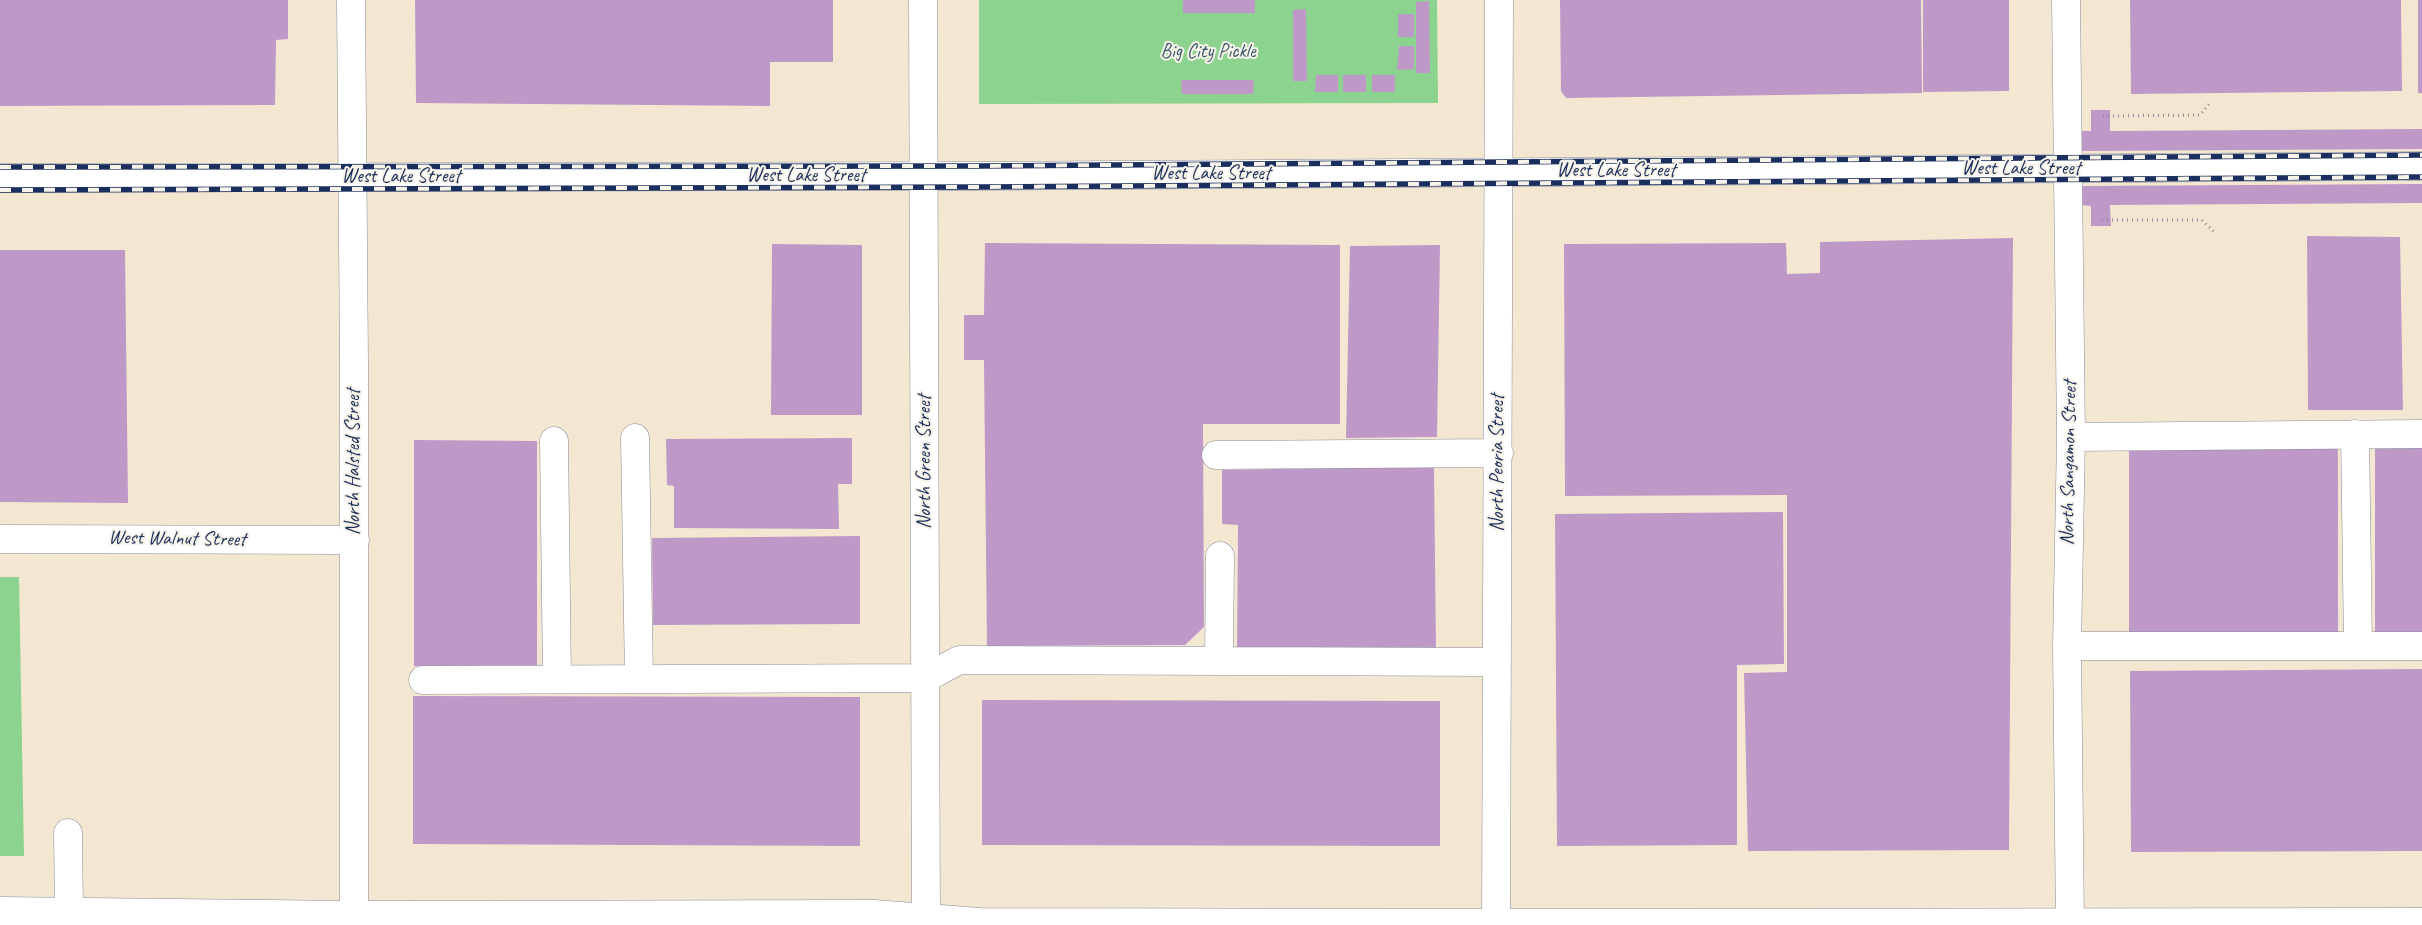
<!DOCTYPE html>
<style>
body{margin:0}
canvas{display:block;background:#f4e7d1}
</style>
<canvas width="2422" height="925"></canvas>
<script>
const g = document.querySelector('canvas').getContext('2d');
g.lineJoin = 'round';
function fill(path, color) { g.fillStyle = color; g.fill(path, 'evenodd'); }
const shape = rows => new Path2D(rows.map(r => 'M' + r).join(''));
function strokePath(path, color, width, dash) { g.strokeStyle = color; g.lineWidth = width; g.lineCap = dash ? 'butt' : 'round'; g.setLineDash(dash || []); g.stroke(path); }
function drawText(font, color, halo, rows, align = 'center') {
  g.font = font + ' Caveat,sans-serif'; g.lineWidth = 4; g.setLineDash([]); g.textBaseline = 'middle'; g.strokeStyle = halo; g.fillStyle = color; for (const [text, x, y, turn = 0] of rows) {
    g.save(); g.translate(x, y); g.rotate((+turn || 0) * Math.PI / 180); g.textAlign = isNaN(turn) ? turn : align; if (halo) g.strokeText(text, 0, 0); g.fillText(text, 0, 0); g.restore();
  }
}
const green = shape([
 [979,0,1437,0,1438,103,979,104],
 [0,577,19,577,24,856,0,856]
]);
const building = shape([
 [0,0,288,0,288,39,276,40,275,105,0,106],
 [415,0,833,0,833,62,770,62,770,106,416,103],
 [1183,0,1255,0,1255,13,1183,13],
 [1560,0,1921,0,1922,93,1566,98,1561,91],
 [1923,0,2009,0,2009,91,1923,92],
 [2130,0,2401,0,2402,91,2131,94],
 [2418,0,2422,0,2422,93,2418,93],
 [1429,1,1430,73,1416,73,1416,2],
 [1306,9,1307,81,1293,81,1293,10],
 [1398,14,1414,14,1414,37,1398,37],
 [1399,46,1414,46,1414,69,1397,70],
 [1316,75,1338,75,1338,92,1315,92],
 [1343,75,1366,75,1366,92,1343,92],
 [1372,75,1395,75,1395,92,1372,92],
 [1181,80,1254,80,1253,94,1182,94],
 [2091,110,2110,110,2110,131,2422,129,2422,149,2082,151,2082,131,2091,131],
 [2422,184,2422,203,2110,205,2111,226,2091,226,2091,206,2082,205,2082,186],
 [2307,236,2400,237,2403,410,2308,410],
 [2013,238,2009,850,1748,851,1744,673,1787,672,1787,495,1565,496,1564,244,1786,243,1787,274,1820,273,1820,242],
 [985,243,1340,245,1340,424,1203,424,1204,627,1185,645,987,646,984,360,964,360,964,315,984,315],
 [772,244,862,245,862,415,771,415],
 [1440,245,1437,437,1346,438,1350,246],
 [0,250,125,250,128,503,0,502],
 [852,438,852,484,838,484,839,529,674,528,674,486,667,485,666,439],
 [414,440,537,441,537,666,414,666],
 [2422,442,2422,637,2375,637,2375,443],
 [2129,443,2338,443,2338,637,2129,637],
 [1434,466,1436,652,1237,651,1238,525,1222,524,1222,470],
 [1783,512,1784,664,1737,665,1737,845,1557,846,1555,514],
 [860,536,860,624,653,625,652,538],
 [2422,669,2422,851,2131,852,2130,671],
 [413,696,860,697,860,846,413,844],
 [982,700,1440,701,1440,846,982,845]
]);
const path = shape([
 [2103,116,2200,115,2211,102],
 [2102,220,2202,220,2214,232]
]);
const minor = shape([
 [923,0,926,925],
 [2066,0,2071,437,2067,646,2070,925],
 [2355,434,2358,646],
 [2071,437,2422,434],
 [635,438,639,679],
 [554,441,557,679],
 [1216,455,1499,453],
 [0,539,355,540],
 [2067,646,2422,646],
 [1219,661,1220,556],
 [423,680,926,678,959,660,1497,662],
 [68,833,69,912],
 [354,915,874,914,979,922,1496,923,2422,922],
 [1496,925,1499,0]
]);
const major = shape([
 [351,0,354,361,354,925],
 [0,178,975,176,2422,166],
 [0,911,354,915]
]);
const rail = shape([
 [0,167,981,166,2422,155],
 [0,190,982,187,2422,177]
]);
const parkNames = [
 ["Big City Pickle",1208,52]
];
const streetNames = [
 ["West Lake Street",2021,169],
 ["West Lake Street",1616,171],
 ["West Lake Street",1211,174],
 ["West Lake Street",806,176],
 ["West Lake Street",401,177],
 ["North Halsted Street",354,462,-90],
 ["North Green Street",925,462,-90],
 ["North Peoria Street",1498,463,-90],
 ["North Sangamon Street",2069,463,-89],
 ["West Walnut Street",177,539,1]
];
fill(green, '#8bd38e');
fill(building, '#be99c7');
strokePath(minor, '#888b98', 29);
strokePath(major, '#888b98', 29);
strokePath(path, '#888b98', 3, [1, 4]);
strokePath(minor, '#fff', 28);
strokePath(major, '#fff', 28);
strokePath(rail, '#1b2f5e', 5.5);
strokePath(rail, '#f7f3e8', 4, [11]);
drawText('20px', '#37586a', '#f7f3e8', parkNames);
drawText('20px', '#1b2f5e', '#f7f3e8', streetNames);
</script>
